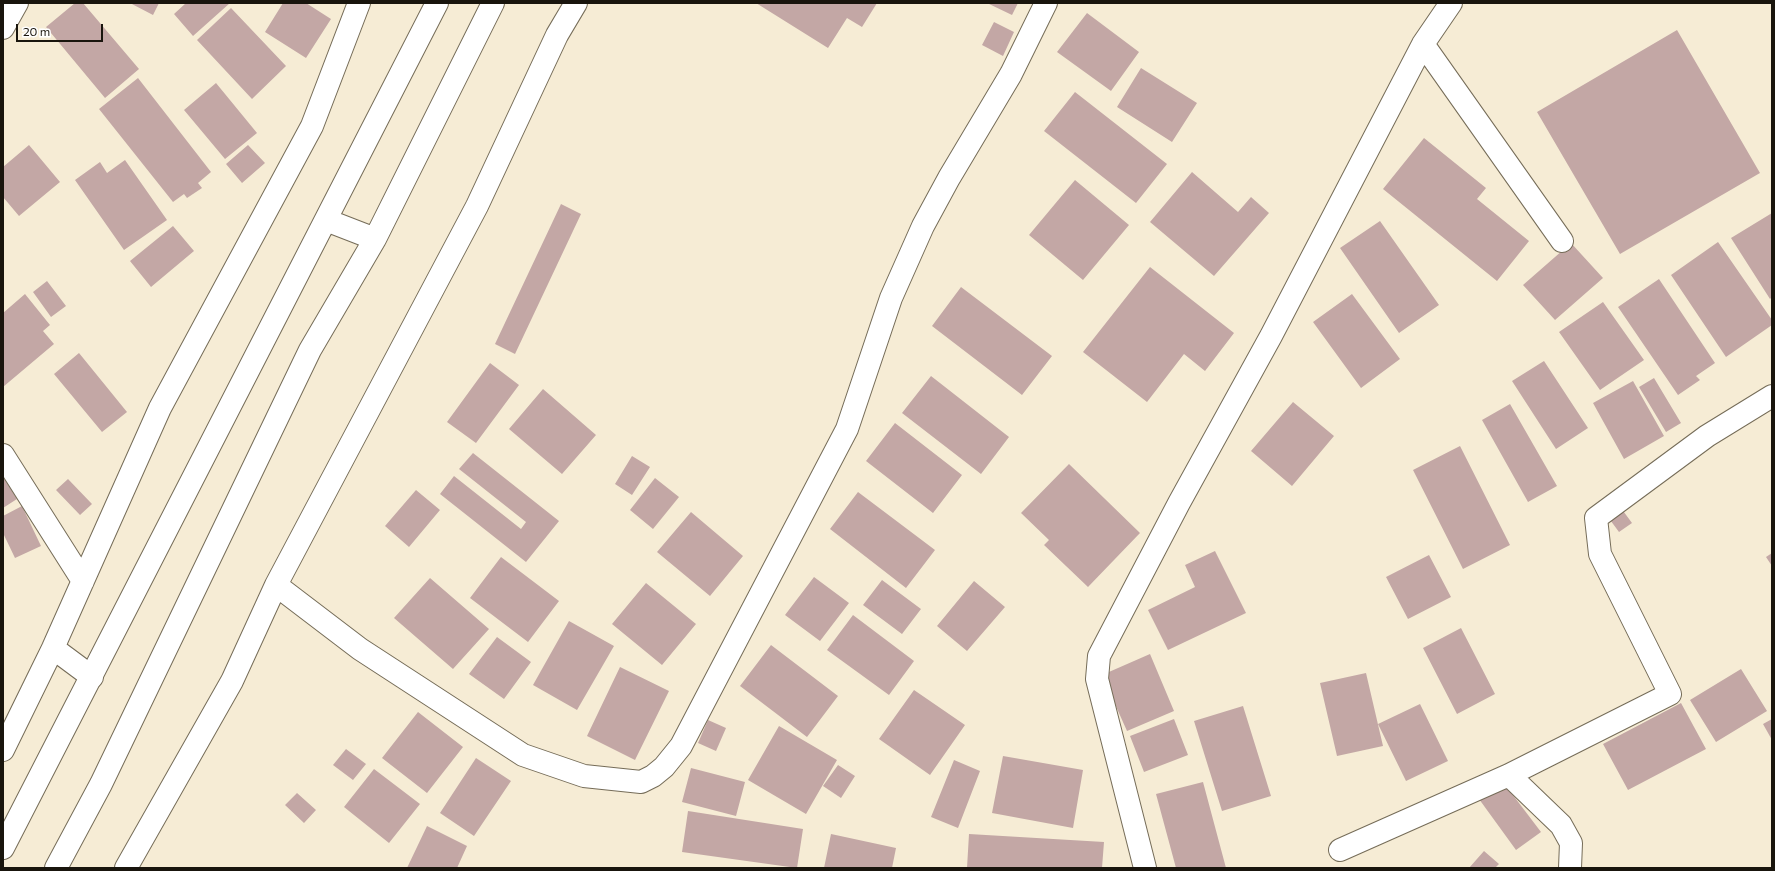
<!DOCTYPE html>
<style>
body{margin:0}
#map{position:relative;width:1775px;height:871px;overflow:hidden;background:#f6ecd5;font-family:Commissioner,sans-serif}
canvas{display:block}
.frame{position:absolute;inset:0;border:4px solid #19150d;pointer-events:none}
.scale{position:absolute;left:16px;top:24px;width:87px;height:18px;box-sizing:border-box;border:2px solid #19150d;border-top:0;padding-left:5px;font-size:12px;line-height:14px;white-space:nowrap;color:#19150d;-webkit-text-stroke:3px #fff;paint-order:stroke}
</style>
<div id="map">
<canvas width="1775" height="871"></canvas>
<div class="frame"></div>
<div class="scale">20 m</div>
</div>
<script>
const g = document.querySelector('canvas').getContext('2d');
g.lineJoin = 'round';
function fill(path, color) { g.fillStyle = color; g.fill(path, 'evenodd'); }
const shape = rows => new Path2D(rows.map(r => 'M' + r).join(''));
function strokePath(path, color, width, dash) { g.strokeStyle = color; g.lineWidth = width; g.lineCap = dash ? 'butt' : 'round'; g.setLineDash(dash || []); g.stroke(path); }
const building = shape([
 [75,3,83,3,139,69,105,98,46,27],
 [130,3,159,3,153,15],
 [186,3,230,3,193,36,174,14],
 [283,3,306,3,331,19,306,58,265,32],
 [756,3,877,3,862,27,847,18,828,48],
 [987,3,1018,3,1012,15],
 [231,8,286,66,252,99,197,40],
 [1087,13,1139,52,1111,91,1057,52],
 [994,22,1014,32,1003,56,982,45],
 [1677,30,1760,173,1620,254,1537,112],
 [1141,68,1197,103,1172,142,1117,107],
 [138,78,211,172,198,183,202,188,187,198,184,194,173,202,99,109],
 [216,83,257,133,225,159,184,110],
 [1075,92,1167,164,1136,203,1044,131],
 [1424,138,1486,188,1477,199,1529,241,1497,281,1383,189],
 [29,145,60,182,19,216,3,197,3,167],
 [248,145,265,163,242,183,226,164],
 [125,160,167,220,124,250,75,180,100,162,107,173],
 [1192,172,1238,212,1251,197,1269,213,1214,276,1150,222],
 [1075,180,1129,225,1083,280,1029,235],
 [561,204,581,214,515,354,495,344],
 [1772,213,1772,297,1770,299,1731,238],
 [1380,221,1439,305,1399,333,1340,248],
 [173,226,194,251,151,287,130,261],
 [1718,242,1772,320,1772,325,1726,357,1671,275],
 [1571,243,1603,278,1555,320,1523,285],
 [1150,267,1234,333,1205,371,1184,354,1147,402,1083,352],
 [1659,279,1715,363,1696,376,1700,380,1678,395,1618,307],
 [47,281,66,306,51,317,33,292],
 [961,287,1052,356,1022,395,932,326],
 [25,294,50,325,43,331,54,344,3,387,3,313],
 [1352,294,1400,359,1361,388,1313,322],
 [1603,302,1644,360,1600,390,1559,332],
 [79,353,127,412,102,432,54,374],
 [1544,361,1588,428,1556,449,1512,381],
 [490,363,519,385,476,443,447,422],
 [931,376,1009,437,981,474,902,413],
 [1654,378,1681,423,1666,432,1639,387],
 [1633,381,1664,436,1624,459,1593,403],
 [543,389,596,435,562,474,509,429],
 [1293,402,1334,436,1292,486,1251,451],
 [1510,404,1557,486,1528,502,1482,420],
 [895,423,962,475,933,513,866,461],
 [1460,446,1510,545,1463,569,1413,470],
 [473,453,559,521,526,562,440,494,454,476,521,529,526,522,459,469],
 [632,456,650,467,632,495,615,484],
 [1069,464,1140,533,1088,587,1044,545,1049,540,1021,513],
 [3,477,17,499,3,508],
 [655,478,679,497,653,529,630,510],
 [68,479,92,504,80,515,56,490],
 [416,490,440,510,409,547,385,526],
 [858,492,935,550,906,588,830,529],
 [1618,504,1632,523,1619,532,1605,513],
 [22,506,41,546,15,558,3,533,3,516],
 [691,512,743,556,710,596,657,552],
 [1215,551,1246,613,1168,650,1148,610,1195,587,1185,565],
 [1772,553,1772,566,1766,557],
 [1429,555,1451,597,1408,619,1386,577],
 [501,557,559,601,528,642,470,598],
 [814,577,849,603,820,641,785,615],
 [430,578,489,629,453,669,394,618],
 [882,580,921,609,902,634,863,605],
 [974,581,1005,607,967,651,937,626],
 [646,583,696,624,662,665,612,624],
 [853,615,914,661,889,695,827,650],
 [569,621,614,646,577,710,533,685],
 [1461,628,1495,694,1457,714,1423,648],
 [497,637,531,662,504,699,469,674],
 [771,645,838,696,807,737,740,686],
 [1150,654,1174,711,1127,731,1102,675],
 [620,667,669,691,635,760,587,736],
 [1741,669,1767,711,1716,742,1690,700],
 [1366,673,1383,746,1337,756,1320,683],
 [914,690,965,725,930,775,879,739],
 [1681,703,1706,749,1628,790,1603,744],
 [1420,704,1448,761,1406,781,1378,724],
 [1243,706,1271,796,1222,811,1194,721],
 [418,712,463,747,427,793,382,758],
 [1174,719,1188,755,1144,772,1130,736],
 [1772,719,1772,740,1763,724],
 [708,720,726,728,716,751,698,743],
 [779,726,837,760,806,814,748,780],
 [346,749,366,764,353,780,333,765],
 [1003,756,1083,770,1073,828,992,813],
 [476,758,511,781,474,836,440,813],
 [954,760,980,771,958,828,931,817],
 [838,765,855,776,841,798,823,786],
 [691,768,745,782,736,816,682,802],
 [374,769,420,804,389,843,344,807],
 [1203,782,1226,868,1176,868,1156,794],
 [1503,782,1541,832,1516,850,1479,799],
 [297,793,316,810,304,823,285,805],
 [688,811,803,829,797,868,682,852],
 [427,826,467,846,457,868,407,868],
 [831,834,896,848,892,868,824,868],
 [969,834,1104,842,1102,868,967,868],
 [1484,851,1499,864,1495,868,1469,868]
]);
const minor = shape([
 [3,28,17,3],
 [1423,44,1562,241],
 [3,455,83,581],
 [276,585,477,206,557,35,576,3],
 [53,648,92,677],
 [3,750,53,648,160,408,312,126,359,3],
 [1509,775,1561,825,1571,843,1570,868],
 [1340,850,1509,775,1670,694,1600,554,1596,518,1707,436,1772,396],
 [126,868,232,681,276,585,360,649,523,755,584,776,641,782,653,776,664,767,681,746,847,429,891,298,923,226,949,178,1011,74,1046,3],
 [1145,868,1097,679,1099,656,1179,503,1271,336,1423,44,1451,3]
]);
const highway = shape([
 [326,220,375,239],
 [3,848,437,3],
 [56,868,101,784,310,350,375,239,493,3]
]);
fill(building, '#c3a7a5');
strokePath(minor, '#756c58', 24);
strokePath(highway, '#756c58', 24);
strokePath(minor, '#fff', 22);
strokePath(highway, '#fff', 22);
</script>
